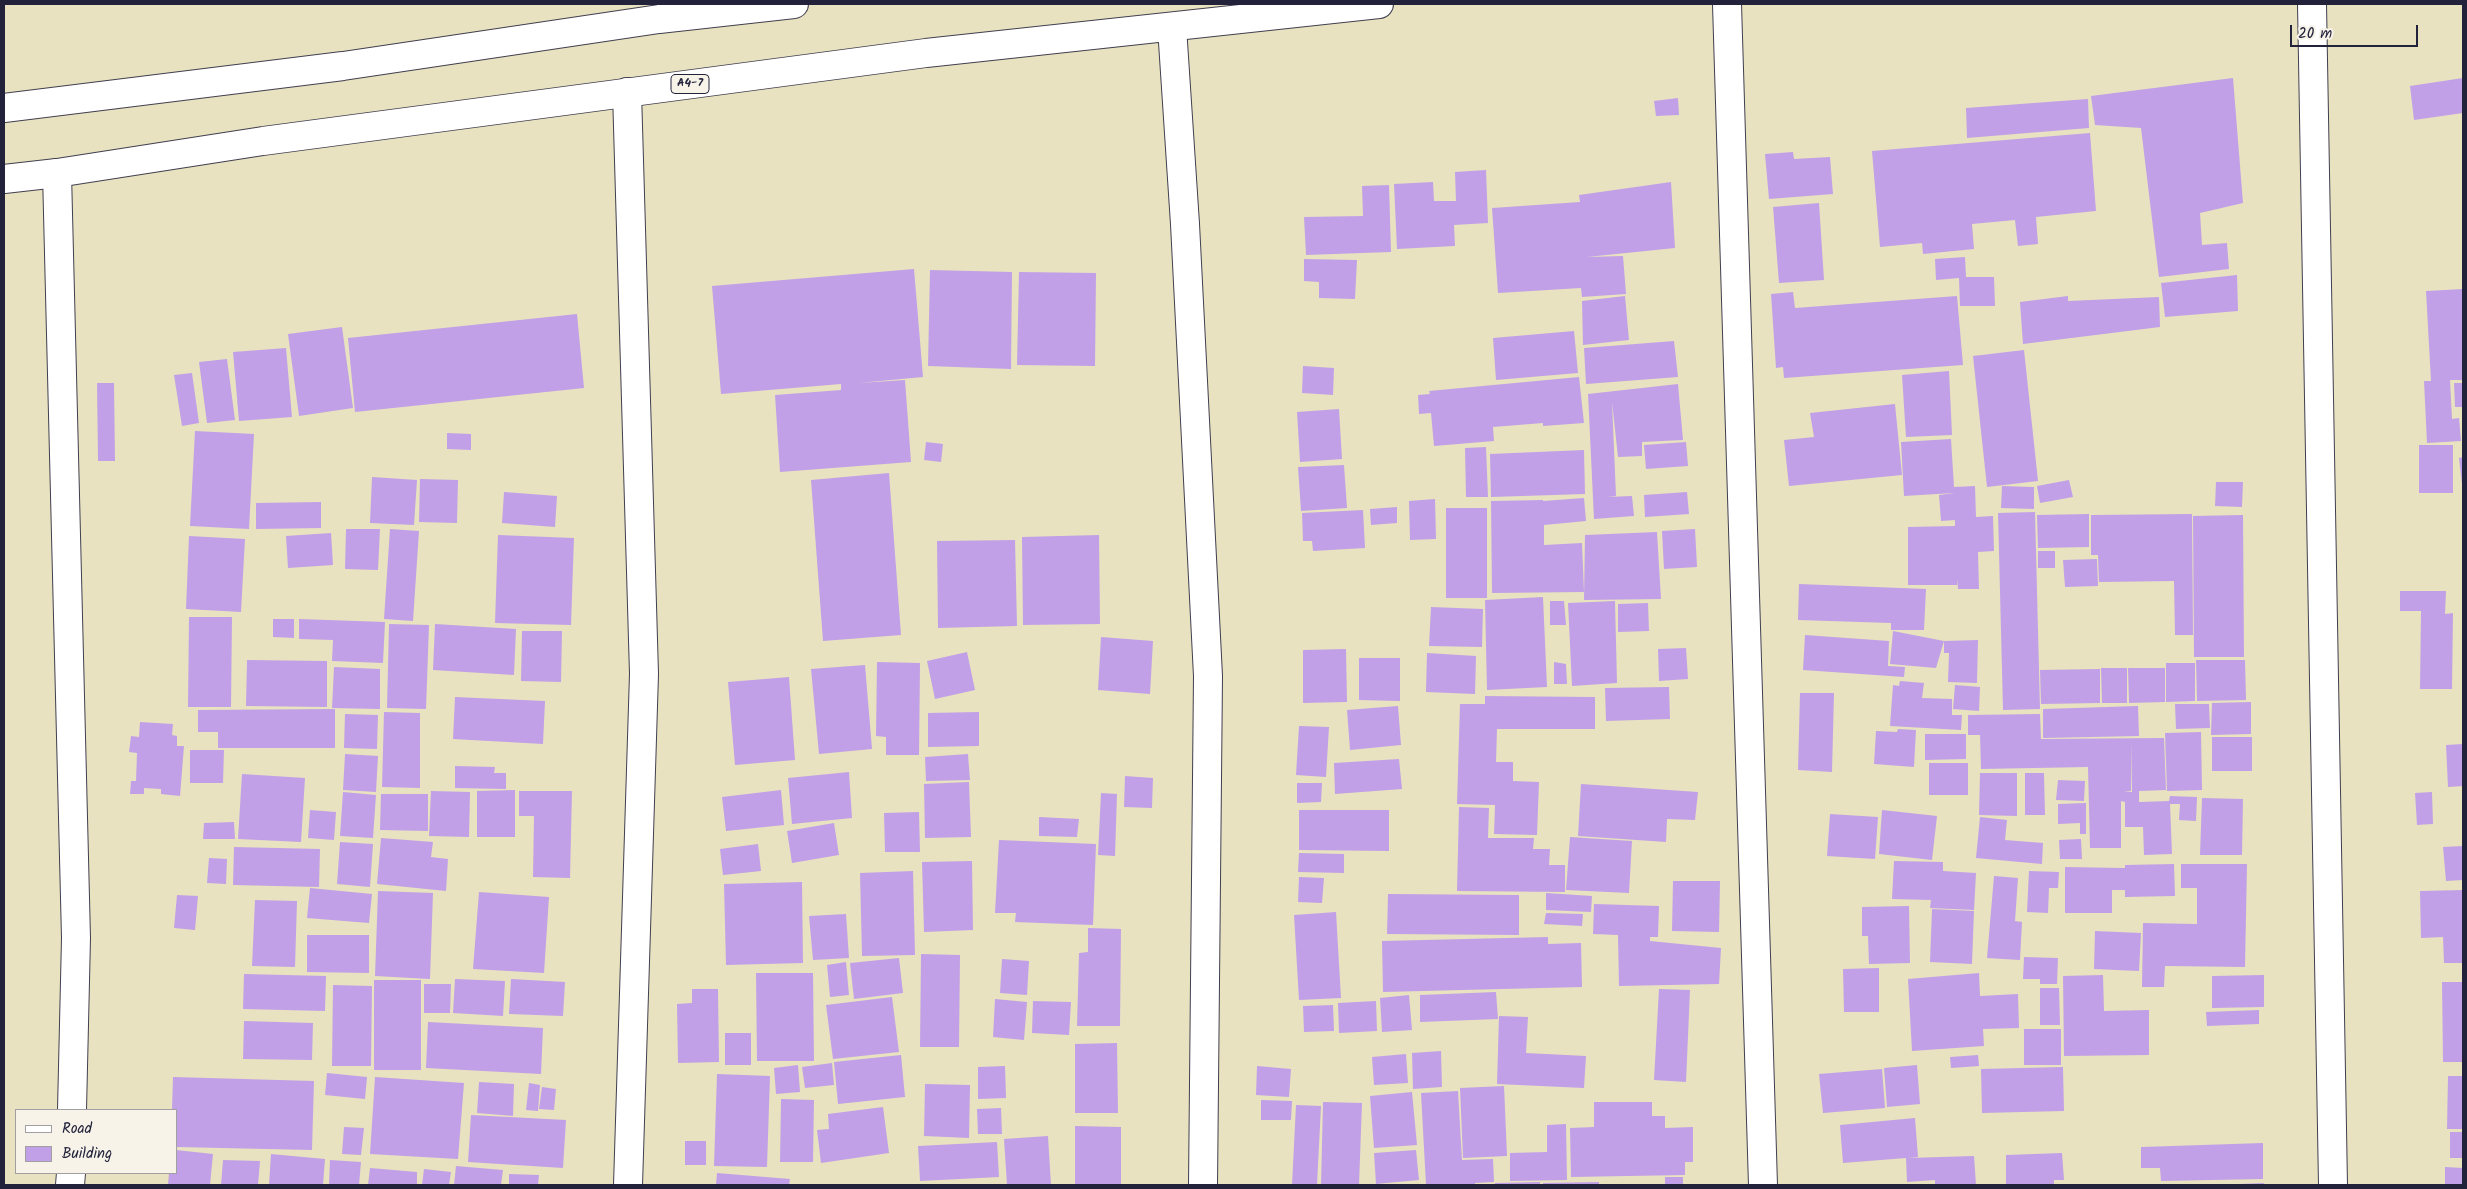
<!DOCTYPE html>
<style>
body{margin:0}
#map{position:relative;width:2467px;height:1189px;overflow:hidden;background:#e8e2c0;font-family:Kalam,sans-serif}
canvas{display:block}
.frame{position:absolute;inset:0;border:5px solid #22223b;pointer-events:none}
.legend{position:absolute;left:15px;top:1109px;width:162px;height:65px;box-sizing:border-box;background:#f7f3e8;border:1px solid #a29fa3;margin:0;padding:6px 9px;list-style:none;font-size:15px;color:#22223b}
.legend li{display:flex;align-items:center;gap:10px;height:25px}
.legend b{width:25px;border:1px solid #a29fa3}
.scale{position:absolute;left:2290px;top:25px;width:128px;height:22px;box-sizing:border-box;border:2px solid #22223b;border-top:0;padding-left:6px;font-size:15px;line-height:18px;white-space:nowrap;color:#22223b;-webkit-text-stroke:4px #f7f3e8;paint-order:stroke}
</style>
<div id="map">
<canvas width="2467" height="1189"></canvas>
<div class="frame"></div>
<ul class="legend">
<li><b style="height:6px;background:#fff"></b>Road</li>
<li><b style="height:14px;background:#c1a0e7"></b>Building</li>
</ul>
<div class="scale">20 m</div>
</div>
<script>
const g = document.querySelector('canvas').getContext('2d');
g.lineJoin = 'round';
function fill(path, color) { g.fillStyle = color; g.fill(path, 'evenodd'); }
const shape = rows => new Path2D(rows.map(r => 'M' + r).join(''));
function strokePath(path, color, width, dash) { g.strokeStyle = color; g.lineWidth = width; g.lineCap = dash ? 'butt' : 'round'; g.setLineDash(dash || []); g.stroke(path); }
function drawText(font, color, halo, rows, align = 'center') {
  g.font = font + ' Kalam,sans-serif'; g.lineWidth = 4; g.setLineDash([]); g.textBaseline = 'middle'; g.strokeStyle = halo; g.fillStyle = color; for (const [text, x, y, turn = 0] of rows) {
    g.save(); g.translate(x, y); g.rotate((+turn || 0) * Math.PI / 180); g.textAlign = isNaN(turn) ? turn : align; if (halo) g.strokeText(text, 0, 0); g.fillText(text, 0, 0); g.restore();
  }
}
const building = shape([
 [2233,78,2243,203,2200,213,2202,245,2227,243,2229,269,2159,277,2141,128,2095,125,2091,96],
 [2463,78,2463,113,2414,120,2410,86],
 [1678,98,1679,115,1656,116,1654,101],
 [2088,99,2089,128,1967,138,1966,108],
 [2090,133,2096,211,2036,217,2038,244,2018,246,2015,220,1972,224,1974,249,1923,254,1922,243,1880,247,1872,151],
 [1793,152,1794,159,1830,157,1833,194,1769,199,1765,154],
 [1486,170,1488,223,1454,225,1455,246,1397,249,1394,184,1433,182,1434,201,1456,201,1455,172],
 [1671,182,1675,248,1587,257,1623,256,1626,294,1582,297,1581,288,1498,293,1492,208,1580,202,1579,195],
 [1389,185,1391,252,1306,255,1304,217,1363,216,1362,186],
 [1819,203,1824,280,1779,283,1773,207],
 [1965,257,1966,277,1994,277,1995,306,1960,306,1959,278,1936,280,1935,259],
 [1304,259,1357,260,1355,299,1319,298,1319,282,1304,281],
 [914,269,923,377,858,383,905,380,911,462,780,472,775,395,841,390,841,384,721,394,712,286],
 [930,270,1012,272,1011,369,928,366],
 [1019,272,1096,273,1095,366,1017,365],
 [2237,275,2238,311,2165,317,2161,283],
 [2463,289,2463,380,2450,380,2452,419,2459,418,2461,441,2427,443,2424,381,2431,381,2426,291],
 [1793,292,1795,308,1957,296,1963,365,1784,378,1783,367,1776,368,1771,294],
 [1625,296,1629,340,1583,345,1582,301],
 [2068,296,2068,301,2159,297,2160,327,2023,344,2020,302],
 [577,314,584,388,355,412,348,338],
 [342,327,353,408,299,416,288,334],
 [1574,331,1578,373,1496,380,1493,338],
 [1674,341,1678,377,1586,384,1584,348],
 [286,348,292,417,239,421,233,352],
 [2024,350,2038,481,1987,487,1973,356],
 [227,359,235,420,207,423,199,362],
 [1303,366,1334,368,1333,395,1302,393],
 [1949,371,1952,435,1906,437,1902,375],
 [192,373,199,423,182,426,174,375],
 [1579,377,1584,423,1543,426,1543,423,1493,427,1494,441,1434,446,1431,413,1419,414,1418,395,1430,394,1429,391],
 [97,383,114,383,115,461,98,461],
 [2454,383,2463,383,2463,407,2455,407],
 [1678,384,1683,440,1642,442,1642,456,1618,457,1612,402,1616,496,1607,497,1632,496,1634,516,1594,519,1588,394],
 [1895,404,1902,475,1789,486,1784,440,1814,437,1810,413],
 [1339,409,1342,459,1300,462,1297,412],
 [195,431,254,434,249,529,190,526],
 [447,433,471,434,471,450,447,449],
 [1951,439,1954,487,1975,486,1976,517,1993,516,1994,551,1978,552,1979,589,1958,589,1957,579,1957,585,1908,585,1908,527,1955,526,1955,520,1941,521,1939,495,1954,493,1904,496,1901,442],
 [926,442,943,444,941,462,924,460],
 [1686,442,1688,466,1646,469,1644,445],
 [2419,445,2453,445,2453,493,2419,493],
 [1486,447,1488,497,1466,497,1465,448],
 [1584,450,1585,494,1491,497,1490,454],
 [2463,457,2463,484,2462,484,2459,458],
 [1344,465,1347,508,1301,511,1298,467],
 [889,473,901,635,823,641,811,480],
 [372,477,417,480,414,525,370,523],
 [420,479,458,480,457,523,419,522],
 [2069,480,2073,497,2040,503,2037,486],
 [2216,482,2243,482,2242,507,2215,506],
 [2002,486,2034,487,2034,509,2001,508],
 [504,492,557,496,555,527,502,523],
 [1687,492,1689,514,1645,517,1644,495],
 [1584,498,1586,521,1544,525,1544,545,1582,543,1584,592,1492,593,1491,501,1543,500,1543,501],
 [1435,499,1436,539,1410,540,1409,501],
 [321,502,321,528,256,529,256,503],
 [1397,507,1397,523,1371,525,1370,509],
 [1446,508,1487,508,1487,598,1446,598],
 [1363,510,1365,548,1313,551,1312,541,1303,541,1302,513],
 [2035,512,2040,709,2003,710,1998,513],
 [2089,514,2089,547,2038,548,2037,515],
 [2192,514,2193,635,2175,635,2174,581,2099,582,2098,555,2091,555,2091,515],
 [2243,515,2244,657,2194,657,2193,516],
 [346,529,380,529,378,570,345,569],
 [390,529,419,531,413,621,384,619],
 [1695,529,1697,567,1664,569,1662,531],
 [1657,532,1661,599,1584,600,1585,535],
 [331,533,333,565,288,568,286,536],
 [498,535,574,538,571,625,495,623],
 [1099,535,1100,624,1023,625,1022,537],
 [189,536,245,539,241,612,186,609],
 [1015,540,1017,626,938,628,937,541],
 [2038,551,2055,551,2055,568,2038,568],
 [2097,559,2098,586,2065,587,2063,560],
 [1799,584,1926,589,1924,630,1891,630,1891,623,1798,620],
 [2400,591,2446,591,2445,614,2453,613,2452,689,2420,689,2421,611,2400,611],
 [1543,597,1547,687,1487,690,1485,600],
 [1550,601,1564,601,1566,625,1550,625],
 [1615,601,1617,683,1572,686,1568,603],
 [1648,603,1649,631,1618,632,1618,604],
 [1431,607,1483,609,1482,647,1429,646],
 [189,617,232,617,231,707,188,707],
 [273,619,294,619,294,638,273,637],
 [299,619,385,622,383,663,332,661,333,640,299,639],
 [389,624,429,625,426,709,387,708],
 [435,624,516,629,514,675,433,670],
 [522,631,562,631,561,682,521,681],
 [1893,631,1944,641,1936,668,1890,664],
 [1805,635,1889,641,1888,666,1905,667,1904,677,1803,670],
 [1101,637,1153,641,1150,694,1098,690],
 [1978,640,1977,683,1948,682,1949,653,1944,653,1944,641],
 [1686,648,1688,679,1659,681,1658,649],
 [1346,649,1347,702,1303,703,1303,650],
 [967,652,975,690,935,699,927,661],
 [1427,653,1476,656,1475,694,1426,692],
 [1359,658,1400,658,1400,701,1359,700],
 [247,660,327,661,327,707,246,706],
 [2196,660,2245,660,2246,700,2197,701],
 [877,662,920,663,919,755,886,755,886,737,876,736],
 [1554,662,1566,664,1567,684,1554,684],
 [2166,663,2195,663,2195,701,2166,702],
 [865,665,872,749,819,754,811,669],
 [334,667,380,669,380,709,332,708],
 [2101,668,2127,668,2127,703,2102,703],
 [2128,668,2165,668,2165,702,2129,703],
 [2100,669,2100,703,2041,704,2040,670],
 [789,677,795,760,735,765,728,682],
 [1900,681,1924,683,1922,698,1952,699,1952,715,1962,715,1961,730,1890,726,1893,685,1899,686],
 [1955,685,1980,687,1979,711,1953,709],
 [1669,687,1670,719,1606,721,1605,688],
 [1800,693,1834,693,1832,772,1798,770],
 [1485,696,1595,697,1595,729,1497,729,1496,762,1513,762,1513,781,1539,782,1537,835,1494,834,1495,805,1457,804,1460,704,1485,704],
 [455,697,545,701,543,744,453,739],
 [2251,702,2251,734,2211,735,2212,703],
 [2175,704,2209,704,2210,728,2176,729],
 [1398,706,1401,745,1350,750,1347,710],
 [2138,706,2139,736,2043,738,2043,709],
 [335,709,335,748,218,748,218,732,198,732,198,710],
 [384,712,420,713,420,788,382,787],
 [979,712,979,746,928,747,928,713],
 [345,714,378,715,377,749,344,748],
 [2040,714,2041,739,2164,738,2166,790,2139,791,2139,802,2169,801,2170,796,2197,797,2196,821,2179,820,2180,804,2170,804,2172,854,2144,855,2143,827,2125,827,2125,802,2121,801,2121,848,2090,848,2088,767,1981,769,1980,735,1968,735,1968,715],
 [2131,742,2132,792,2124,792,2131,791],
 [140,722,173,724,172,735,177,736,177,746,184,746,180,796,161,794,161,789,144,788,144,794,130,794,131,781,136,781,137,753,129,752,131,736,139,737],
 [1299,726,1329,727,1326,777,1296,775],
 [1898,729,1916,730,1914,767,1874,764,1876,731,1897,732],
 [2201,732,2202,790,2167,791,2165,733],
 [1925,734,1966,734,1966,759,1925,760],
 [2212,737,2252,737,2252,771,2212,771],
 [2463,744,2463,786,2448,787,2446,745],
 [190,750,224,750,223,783,190,783],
 [345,754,378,756,376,792,343,790],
 [968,754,970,780,926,781,925,757],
 [1399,759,1402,789,1335,794,1334,763],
 [1929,763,1968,763,1968,795,1929,795],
 [455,766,495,767,494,773,506,773,506,789,455,788],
 [849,772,852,818,792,824,788,778],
 [1980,773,2017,773,2017,816,1979,815],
 [2025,773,2044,773,2045,815,2025,815],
 [242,774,305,778,301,842,238,839],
 [1125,776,1153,778,1152,808,1124,807],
 [2058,780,2085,781,2084,801,2056,800],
 [969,782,971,837,925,838,924,784],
 [1297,783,1322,783,1321,802,1297,803],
 [1581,784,1698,792,1695,820,1667,819,1666,842,1578,836],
 [515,790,515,837,477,837,477,791],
 [781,790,784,825,726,831,722,797],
 [431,791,470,792,469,837,429,836],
 [519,791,572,791,570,878,533,877,534,816,519,816],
 [343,792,376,795,373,838,340,836],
 [2432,792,2433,824,2417,825,2415,793],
 [1101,793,1117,794,1115,856,1098,855],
 [381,794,428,794,428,831,380,830],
 [2202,798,2243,799,2242,855,2200,855],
 [2086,803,2086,834,2080,834,2080,823,2058,824,2058,804],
 [1459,807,1489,808,1488,838,1534,838,1533,849,1550,849,1549,865,1565,865,1565,892,1457,891],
 [310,810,336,812,334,840,308,838],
 [1299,810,1389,810,1389,851,1299,850],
 [1882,810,1937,816,1932,860,1879,854],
 [919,812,920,852,885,852,884,813],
 [1830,814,1878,817,1875,859,1827,856],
 [1039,817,1079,819,1077,837,1039,836],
 [1980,817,2007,820,2005,840,2043,843,2042,864,1976,858],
 [234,822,235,839,203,839,204,823],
 [834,823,839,855,792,863,787,831],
 [1570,837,1632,841,1629,893,1566,890],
 [381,838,433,842,431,857,448,859,446,891,377,884],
 [2081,839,2082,859,2060,859,2059,840],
 [999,840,1096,844,1093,925,1015,922,1016,913,995,913],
 [340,842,373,844,370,887,337,884],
 [758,844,761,871,723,875,720,849],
 [2463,846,2463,880,2446,881,2443,847],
 [234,847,320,849,319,887,233,885],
 [1299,853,1344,854,1344,873,1298,872],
 [209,858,227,859,226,884,207,883],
 [972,861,973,930,924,932,922,862],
 [1894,861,1943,862,1943,871,1976,873,1974,910,1930,908,1931,900,1892,899],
 [2174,864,2175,896,2125,897,2125,890,2112,890,2112,913,2065,913,2065,867,2125,868,2125,865],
 [2181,864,2247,864,2245,967,2165,966,2164,987,2142,987,2143,923,2197,924,2197,888,2181,888],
 [913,871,915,955,862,956,860,873],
 [2029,871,2059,872,2058,888,2049,888,2048,913,2027,912],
 [1994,876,2018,878,2015,921,2022,922,2020,960,1987,958],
 [1299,877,1324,878,1322,903,1298,902],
 [1673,881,1720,881,1719,932,1672,931],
 [802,882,803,963,726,965,724,884],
 [310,888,372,894,369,923,307,918],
 [2463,890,2463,963,2444,963,2443,937,2421,938,2420,891],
 [378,891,433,893,430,979,375,976],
 [479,892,549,897,544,973,473,969],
 [1546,893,1592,896,1591,912,1546,910],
 [1388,894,1519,895,1519,935,1387,934],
 [177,895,198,896,195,930,174,928],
 [255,900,297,901,295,967,252,966],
 [1594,904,1659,906,1658,937,1650,937,1650,941,1721,948,1719,984,1619,986,1618,935,1593,934],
 [1909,906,1910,963,1869,964,1868,936,1862,936,1862,907],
 [1932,909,1974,911,1972,964,1930,962],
 [1336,912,1341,998,1299,1000,1294,915],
 [1546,913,1583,914,1582,926,1544,924],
 [846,914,849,958,813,960,809,916],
 [1088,928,1121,929,1120,1026,1077,1026,1079,953,1088,952],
 [2095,931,2141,933,2139,971,2094,969],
 [307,935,369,935,369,973,307,972],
 [1548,937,1548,944,1581,943,1582,987,1383,992,1382,941],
 [921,954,960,955,959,1047,920,1047],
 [2024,957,2058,958,2057,984,2040,984,2040,979,2023,979],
 [899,958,903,993,854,999,850,963],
 [1002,959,1029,961,1027,995,1000,993],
 [846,962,849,995,830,997,827,965],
 [1879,968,1879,1012,1844,1012,1843,969],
 [756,973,813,973,814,1061,757,1061],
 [1979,973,1980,996,2018,994,2019,1028,1983,1029,1984,1046,1912,1051,1908,979],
 [244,974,326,976,325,1011,243,1009],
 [2103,975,2104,1011,2149,1010,2149,1055,2064,1056,2063,976],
 [2264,975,2264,1007,2212,1008,2212,976],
 [455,979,505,981,503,1016,453,1013],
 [511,979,565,982,563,1016,509,1014],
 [374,980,421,980,421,1070,374,1070],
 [2442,982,2463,982,2463,1062,2443,1062],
 [424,984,451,984,450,1013,424,1013],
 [333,985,372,986,371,1066,332,1066],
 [2040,988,2059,988,2060,1025,2040,1025],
 [692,989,718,989,719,1062,678,1063,677,1004,692,1003],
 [1659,989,1690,990,1686,1082,1654,1080],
 [1496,992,1498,1019,1420,1022,1420,995],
 [1409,995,1412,1030,1382,1032,1380,998],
 [892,997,899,1052,833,1059,826,1005],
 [995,999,1027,1002,1024,1040,993,1037],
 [1033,1001,1071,1002,1069,1035,1032,1033],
 [1376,1001,1377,1031,1339,1033,1338,1003],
 [1333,1005,1334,1031,1304,1032,1303,1006],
 [2259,1010,2259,1024,2207,1026,2206,1012],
 [1499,1016,1528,1017,1526,1053,1586,1056,1584,1088,1497,1084],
 [244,1021,313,1023,312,1060,243,1059],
 [428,1022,543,1028,541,1074,426,1068],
 [2024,1029,2061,1029,2061,1065,2024,1065],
 [725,1033,751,1033,751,1065,725,1065],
 [1117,1043,1118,1113,1075,1113,1075,1044],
 [1441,1051,1442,1087,1413,1089,1412,1053],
 [1406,1054,1408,1083,1374,1085,1372,1057],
 [901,1055,905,1097,838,1104,834,1062],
 [1978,1055,1979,1066,1951,1068,1950,1057],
 [832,1063,834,1085,805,1088,802,1067],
 [798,1065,800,1092,776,1094,774,1068],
 [1917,1065,1920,1104,1887,1107,1884,1068],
 [1005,1066,1006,1098,978,1099,978,1067],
 [1257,1066,1291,1069,1289,1097,1256,1095],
 [2063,1067,2064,1111,1982,1113,1981,1069],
 [1882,1069,1885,1108,1823,1113,1819,1074],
 [327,1073,367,1077,365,1099,325,1095],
 [717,1074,770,1076,767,1167,714,1166],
 [2448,1076,2463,1076,2463,1129,2447,1129],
 [173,1077,314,1081,312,1150,176,1147,176,1110,172,1110],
 [375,1077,464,1083,458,1159,370,1154],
 [479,1082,514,1084,513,1116,477,1113],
 [529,1083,540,1085,538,1111,526,1110],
 [925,1084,970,1085,969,1138,924,1136],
 [1504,1086,1507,1156,1463,1158,1460,1088],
 [542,1087,556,1089,554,1110,539,1109],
 [1458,1091,1462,1160,1493,1159,1494,1182,1475,1183,1475,1185,1426,1185,1421,1093],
 [1412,1092,1417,1145,1374,1148,1370,1096],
 [781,1099,814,1100,813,1162,780,1162],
 [1261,1100,1292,1101,1291,1120,1261,1120],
 [1323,1102,1362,1103,1359,1185,1321,1185],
 [1594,1102,1652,1102,1652,1116,1665,1116,1665,1128,1693,1127,1693,1162,1685,1162,1685,1175,1571,1177,1570,1128,1594,1127],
 [1296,1105,1321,1106,1317,1185,1292,1185],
 [883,1107,889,1153,821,1163,817,1130,829,1129,828,1114],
 [1001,1108,1002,1134,978,1134,977,1109],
 [471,1115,566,1120,563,1168,468,1162],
 [1915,1118,1918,1157,1908,1158,1974,1156,1976,1185,1935,1185,1935,1180,1907,1182,1906,1158,1843,1163,1840,1125],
 [1566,1124,1567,1180,1510,1181,1510,1153,1547,1152,1547,1125],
 [1075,1126,1121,1127,1121,1185,1075,1185],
 [344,1127,364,1128,361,1155,342,1154],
 [2450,1132,2463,1132,2463,1158,2450,1158],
 [1048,1136,1051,1185,1007,1185,1004,1139],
 [685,1141,706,1141,706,1165,685,1165],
 [997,1142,999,1177,920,1181,918,1146],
 [2263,1143,2263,1179,2161,1181,2160,1168,2141,1168,2141,1147],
 [176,1150,213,1154,210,1185,168,1185,169,1173,176,1173],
 [1416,1150,1419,1180,1376,1184,1374,1153],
 [2062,1153,2064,1180,2054,1180,2054,1185,2006,1185,2006,1155],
 [271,1154,325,1159,323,1185,269,1185],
 [223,1160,260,1161,258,1185,221,1185],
 [330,1160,361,1162,359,1185,329,1185],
 [456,1166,503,1170,501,1185,454,1185],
 [2445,1167,2463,1168,2463,1185,2445,1185],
 [370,1168,417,1172,417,1185,368,1185],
 [424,1169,451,1172,449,1185,422,1185],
 [717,1173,790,1179,789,1185,716,1185],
 [509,1174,539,1175,538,1185,509,1185],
 [1665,1177,1683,1177,1683,1185,1665,1185],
 [1540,1182,1540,1185,1495,1185,1495,1183],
 [1599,1182,1599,1185,1543,1185,1543,1183],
 [2264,1183,2264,1185,2239,1185,2239,1184]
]);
const minor = shape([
 [1727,4,1763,1185],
 [2312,4,2333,1185],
 [1172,27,1185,224,1208,676,1203,1185],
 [627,92,644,674,628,1185],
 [57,173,76,938,72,1110],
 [70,1185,71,1173]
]);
const trunk = shape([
 [4,108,343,66,659,19,794,4],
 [4,179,57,173,263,141,926,53,1379,4]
]);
const shields = [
 [690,84,38]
];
const shieldNames = [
 ["A4-7",690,84]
];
fill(building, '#c1a0e7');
strokePath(minor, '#403f4f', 30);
strokePath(trunk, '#403f4f', 30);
strokePath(minor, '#fff', 28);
strokePath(trunk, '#fff', 28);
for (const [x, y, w] of shields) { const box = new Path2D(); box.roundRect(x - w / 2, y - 9.5, w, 19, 4); g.fillStyle = '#f7f3e8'; g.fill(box); strokePath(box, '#22223b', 1); }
drawText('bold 12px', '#22223b', null, shieldNames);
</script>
